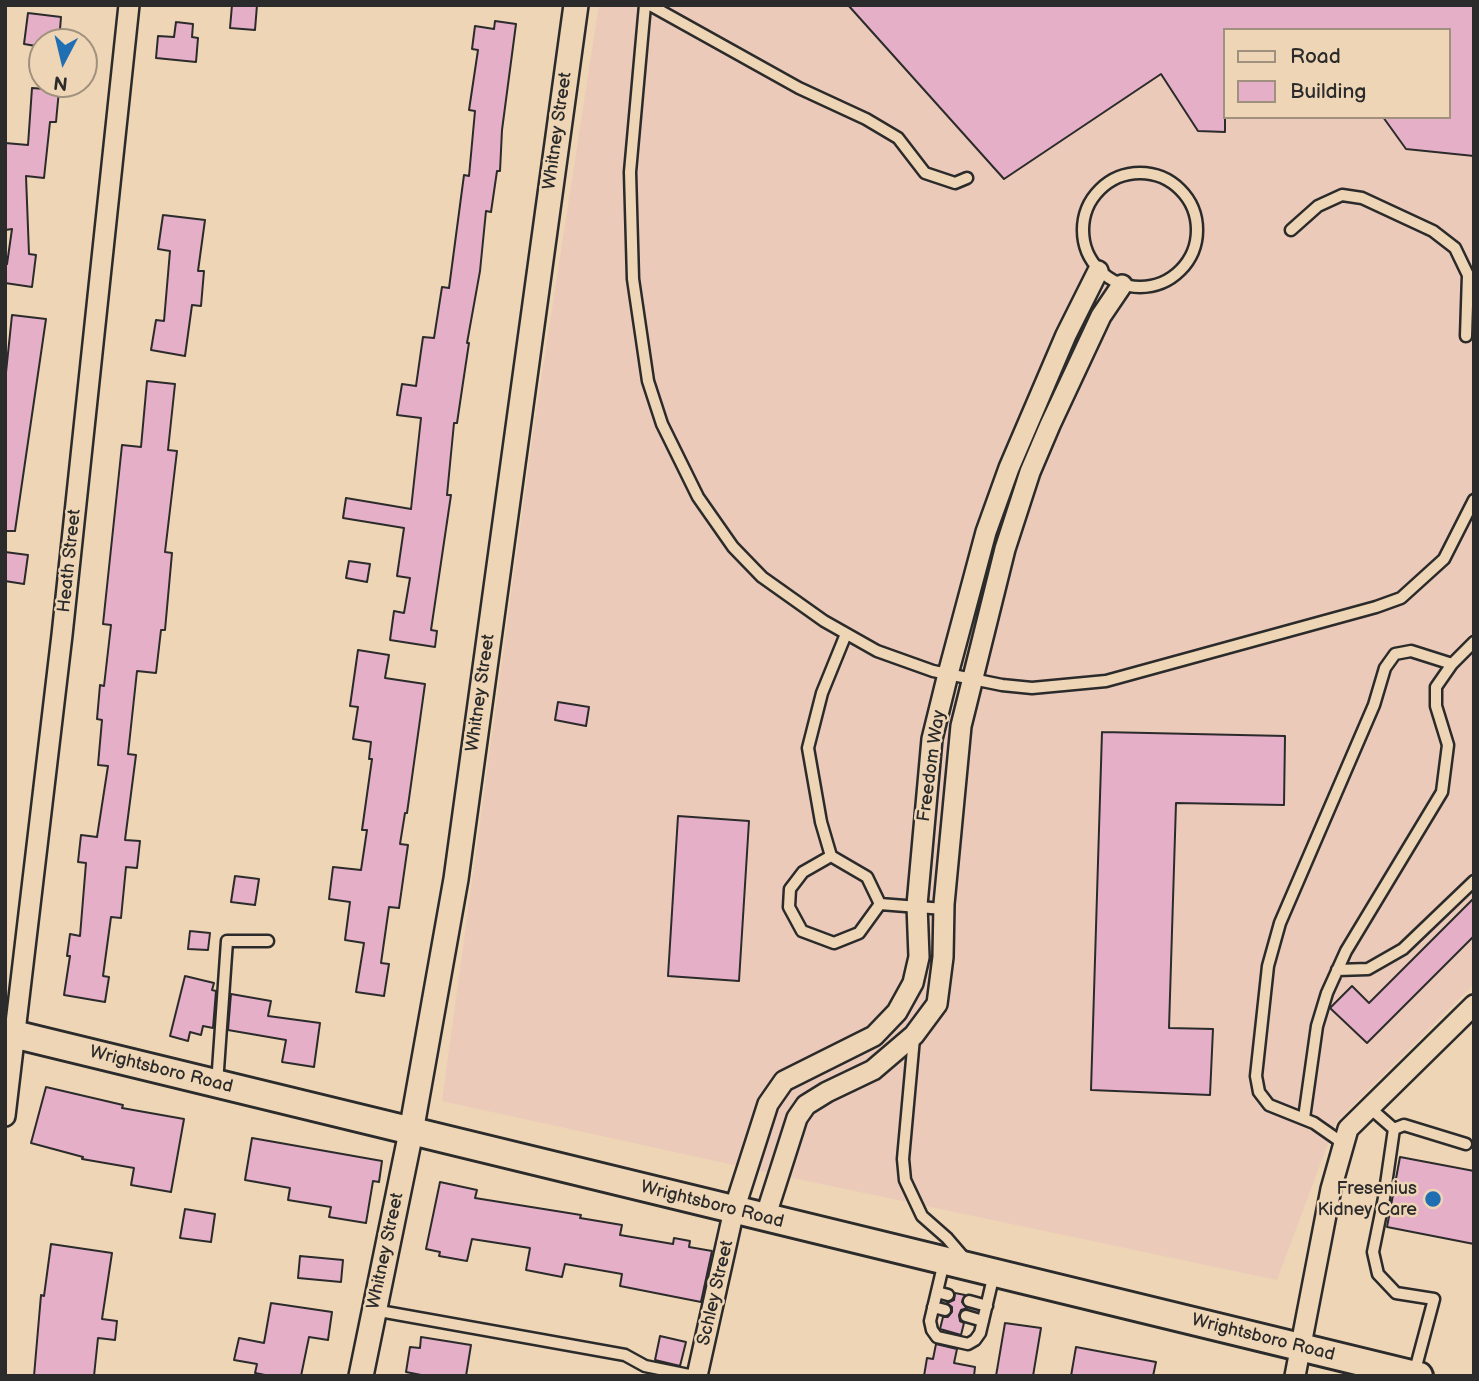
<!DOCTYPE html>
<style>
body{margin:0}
#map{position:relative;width:1479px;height:1381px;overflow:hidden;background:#eed5b5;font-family:"Balsamiq Sans",sans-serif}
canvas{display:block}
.frame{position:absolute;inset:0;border:7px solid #2b2b2b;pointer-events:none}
.legend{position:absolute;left:1223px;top:28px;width:228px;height:91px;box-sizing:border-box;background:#eed5b5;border:2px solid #a0917e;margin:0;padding:9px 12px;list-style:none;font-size:21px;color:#2b2b2b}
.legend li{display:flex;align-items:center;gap:14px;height:35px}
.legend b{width:35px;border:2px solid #a0917e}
.north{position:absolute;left:28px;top:28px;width:70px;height:70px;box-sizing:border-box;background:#eed5b5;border:2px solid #a0917e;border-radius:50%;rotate:187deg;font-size:19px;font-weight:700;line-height:28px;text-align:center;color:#2b2b2b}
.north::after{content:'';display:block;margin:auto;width:24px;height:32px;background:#1f6fb2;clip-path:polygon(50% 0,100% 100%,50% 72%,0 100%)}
</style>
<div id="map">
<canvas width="1479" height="1381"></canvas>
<div class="frame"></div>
<ul class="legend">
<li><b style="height:9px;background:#eed5b5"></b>Road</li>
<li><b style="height:19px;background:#e5afc7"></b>Building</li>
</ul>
<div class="north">N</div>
</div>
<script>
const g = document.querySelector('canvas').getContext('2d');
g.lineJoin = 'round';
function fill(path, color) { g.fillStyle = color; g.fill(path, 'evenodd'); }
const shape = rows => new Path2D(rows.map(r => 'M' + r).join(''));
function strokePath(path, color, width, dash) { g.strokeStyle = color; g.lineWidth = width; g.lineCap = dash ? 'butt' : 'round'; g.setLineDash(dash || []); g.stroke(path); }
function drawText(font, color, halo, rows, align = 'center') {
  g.font = font + ' "Balsamiq Sans",sans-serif'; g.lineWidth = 5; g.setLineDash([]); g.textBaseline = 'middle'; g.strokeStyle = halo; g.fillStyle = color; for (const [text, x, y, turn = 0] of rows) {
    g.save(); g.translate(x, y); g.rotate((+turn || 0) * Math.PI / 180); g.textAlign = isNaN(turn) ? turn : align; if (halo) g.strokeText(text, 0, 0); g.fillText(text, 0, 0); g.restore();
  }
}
const built = shape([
 [599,5,1474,5,1474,984,1336,1122,1277,1280,798,1179,442,1101,535,419],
 [1225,30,1449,30,1449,117,1225,117]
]);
const building = shape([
 [232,5,257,5,255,30,230,28,232,5],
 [848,5,1474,5,1474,156,1406,149,1383,117,1449,117,1449,30,1225,30,1225,132,1198,131,1161,74,1004,179,848,5],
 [28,13,61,17,59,42,42,42,42,47,24,44,28,13],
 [495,21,516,24,502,130,500,171,497,171,491,212,486,211,480,271,467,343,469,343,464,376,457,423,454,423,447,495,451,495,431,630,437,631,435,647,390,640,394,611,404,613,410,578,397,576,404,528,343,518,346,498,411,509,421,418,397,415,402,384,416,386,423,337,434,338,442,287,449,288,464,175,469,176,475,111,469,110,478,50,472,49,475,26,494,29,495,21],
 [176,22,193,24,192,37,198,38,196,62,156,58,158,36,174,37,176,22],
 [32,88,59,90,56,122,50,122,44,178,26,176,29,254,36,255,32,287,5,283,5,264,7,264,12,229,5,230,5,143,28,145,32,88],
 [163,215,205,220,198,271,204,271,201,306,192,305,185,356,151,350,156,320,164,321,170,251,158,249,163,215],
 [12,315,46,319,15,531,5,531,5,382,12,315],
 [147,381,175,384,168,450,177,451,165,552,172,553,165,630,161,630,156,673,137,671,128,754,136,755,125,840,140,841,137,868,126,867,121,918,111,917,103,976,109,977,105,1002,64,995,70,956,67,956,70,934,80,936,86,863,78,862,81,835,97,837,108,766,98,765,102,720,97,719,100,685,104,686,111,625,103,624,122,445,141,447,147,381],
 [5,552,28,555,24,584,5,581,5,552],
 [349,561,370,564,367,582,346,578,349,561],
 [358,650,389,655,385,678,425,684,407,813,405,813,400,844,408,845,399,908,389,907,381,963,389,964,384,996,356,992,364,943,345,940,350,902,329,899,333,867,361,870,367,830,362,830,372,759,369,759,371,742,353,739,358,707,350,706,358,650],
 [558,702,589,707,586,726,555,720,558,702],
 [1102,732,1285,736,1284,805,1176,803,1169,1028,1213,1029,1210,1095,1091,1090,1102,732],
 [678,816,749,821,739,981,668,976,678,816],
 [235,876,259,879,255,905,231,902,235,876],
 [1474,898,1474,936,1367,1043,1330,1008,1352,986,1369,1003,1474,898],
 [190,931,210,933,208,950,188,949,190,931],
 [185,976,214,983,212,990,216,991,213,1028,203,1026,201,1035,190,1032,188,1041,170,1036,185,976],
 [231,994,271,1001,268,1016,320,1023,314,1067,282,1062,286,1040,228,1030,231,994],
 [46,1087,123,1105,122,1108,184,1119,171,1192,131,1185,134,1168,82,1159,83,1157,31,1143,46,1087],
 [252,1138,382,1161,379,1182,373,1181,366,1223,329,1217,331,1207,288,1200,290,1188,245,1180,252,1138],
 [1400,1157,1474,1171,1474,1244,1387,1227,1400,1157],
 [440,1182,477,1190,475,1198,581,1215,580,1218,622,1225,620,1235,673,1244,674,1238,690,1241,689,1247,712,1251,701,1302,620,1286,622,1274,565,1264,562,1277,526,1270,530,1248,472,1239,467,1261,439,1256,440,1252,426,1249,440,1182],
 [185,1209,215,1214,211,1242,180,1238,185,1209],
 [51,1244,112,1253,102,1319,117,1321,115,1340,98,1338,94,1376,34,1376,41,1295,44,1296,51,1244],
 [300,1256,343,1260,341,1282,298,1278,300,1256],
 [955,1293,965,1295,962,1302,967,1308,961,1310,959,1315,960,1321,964,1323,961,1335,940,1329,943,1317,948,1317,952,1312,952,1307,947,1303,954,1300,955,1293],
 [271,1303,332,1312,328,1340,309,1337,301,1376,270,1376,255,1373,257,1364,234,1360,239,1338,264,1343,271,1303],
 [1005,1323,1041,1328,1033,1376,996,1376,1005,1323],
 [660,1336,686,1342,680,1366,655,1360,660,1336],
 [421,1337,471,1345,466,1376,426,1376,406,1372,410,1347,420,1348,421,1337],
 [936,1344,957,1349,954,1363,975,1367,974,1376,924,1376,927,1358,933,1359,936,1344],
 [1076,1347,1156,1362,1153,1376,1071,1376,1076,1347]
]);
const service = shape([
 [645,5,630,172,633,279,648,381,662,424,698,497,733,547,762,577,824,621,877,651,933,671,1002,685,1032,688,1106,681,1376,607,1401,598,1444,559,1474,500],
 [650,5,799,88,866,119,898,138,925,173,955,183,967,178],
 '1083 230a57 57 0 1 1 114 0a57 57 0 1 1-114 0Z',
 [1291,230,1318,206,1342,195,1362,198,1433,231,1455,248,1468,275,1466,336],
 [846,634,822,693,808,748,821,822,831,856,803,872,790,889,789,907,802,931,834,943,859,933,880,904,944,909],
 [831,856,867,877,880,904],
 [1337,970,1368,969,1403,949,1474,881],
 [914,1038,903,1159,905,1180,922,1216,947,1238,965,1259],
 [217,1084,227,941,268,941],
 [1370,1108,1394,1129,1384,1198,1373,1252,1378,1274,1396,1293,1434,1299,1414,1374],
 [1304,1118,1317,1026,1327,993,1346,951,1442,792,1448,745,1436,706,1436,687,1452,664,1474,642],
 [1394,1129,1404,1125,1466,1144],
 [1344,1144,1314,1123,1269,1105,1259,1092,1256,1076,1268,966,1280,923,1374,705,1385,668,1395,654,1411,651,1452,664],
 [944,1262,930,1321,932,1330,937,1337,968,1344,975,1340,980,1333,994,1274],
 [937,1292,948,1295],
 [969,1301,987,1306],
 [933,1307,945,1310],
 [374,1310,625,1355,645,1366,694,1376],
 [966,1316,983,1321]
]);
const minor = shape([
 [5,1116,62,635,129,5],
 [765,1218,797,1118,806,1105,827,1092,873,1070,914,1035,937,1004,943,957,944,904,961,726,1005,549,1030,472,1050,425,1101,316,1122,285],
 [697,1376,734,1210,768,1104,784,1081,874,1036,897,1012,913,983,919,957,917,905,932,739,948,674,986,532,1009,468,1066,335,1098,271],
 [1295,1376,1331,1189,1348,1129,1474,1005]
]);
const tertiary = shape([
 [361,1376,411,1132,456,879,576,5]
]);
const secondary = shape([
 [5,1032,1419,1376]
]);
const markers = [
 [1433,1199,9,"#1f6fb2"]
];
const streetNames = [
 ["Whitney Street",558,131,-82],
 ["Heath Street",70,561,-84],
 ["Whitney Street",481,693,-82],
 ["Freedom Way",932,766,-82],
 ["Wrightsboro Road",161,1070,14],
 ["Wrightsboro Road",712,1205,14],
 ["Whitney Street",386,1251,-78],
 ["Schley Street",716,1293,-77],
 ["Wrightsboro Road",1263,1338,14]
];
const poiNames = [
 ["Fresenius",1417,1189],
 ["Kidney Care",1417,1210]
];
fill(built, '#ebcaba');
fill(building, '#e5afc7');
strokePath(building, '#2b2b2b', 2);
strokePath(service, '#2b2b2b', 15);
strokePath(minor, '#2b2b2b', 24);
strokePath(tertiary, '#2b2b2b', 28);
strokePath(secondary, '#2b2b2b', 32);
strokePath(service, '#eed5b5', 10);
strokePath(minor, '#eed5b5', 19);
strokePath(tertiary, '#eed5b5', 23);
strokePath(secondary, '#eed5b5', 26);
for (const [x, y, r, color] of markers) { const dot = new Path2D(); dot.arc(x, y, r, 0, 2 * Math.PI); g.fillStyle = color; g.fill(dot); strokePath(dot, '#eed5b5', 2.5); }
drawText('18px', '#2b2b2b', '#eed5b5', streetNames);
drawText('18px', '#2b2b2b', '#eed5b5', poiNames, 'right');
</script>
